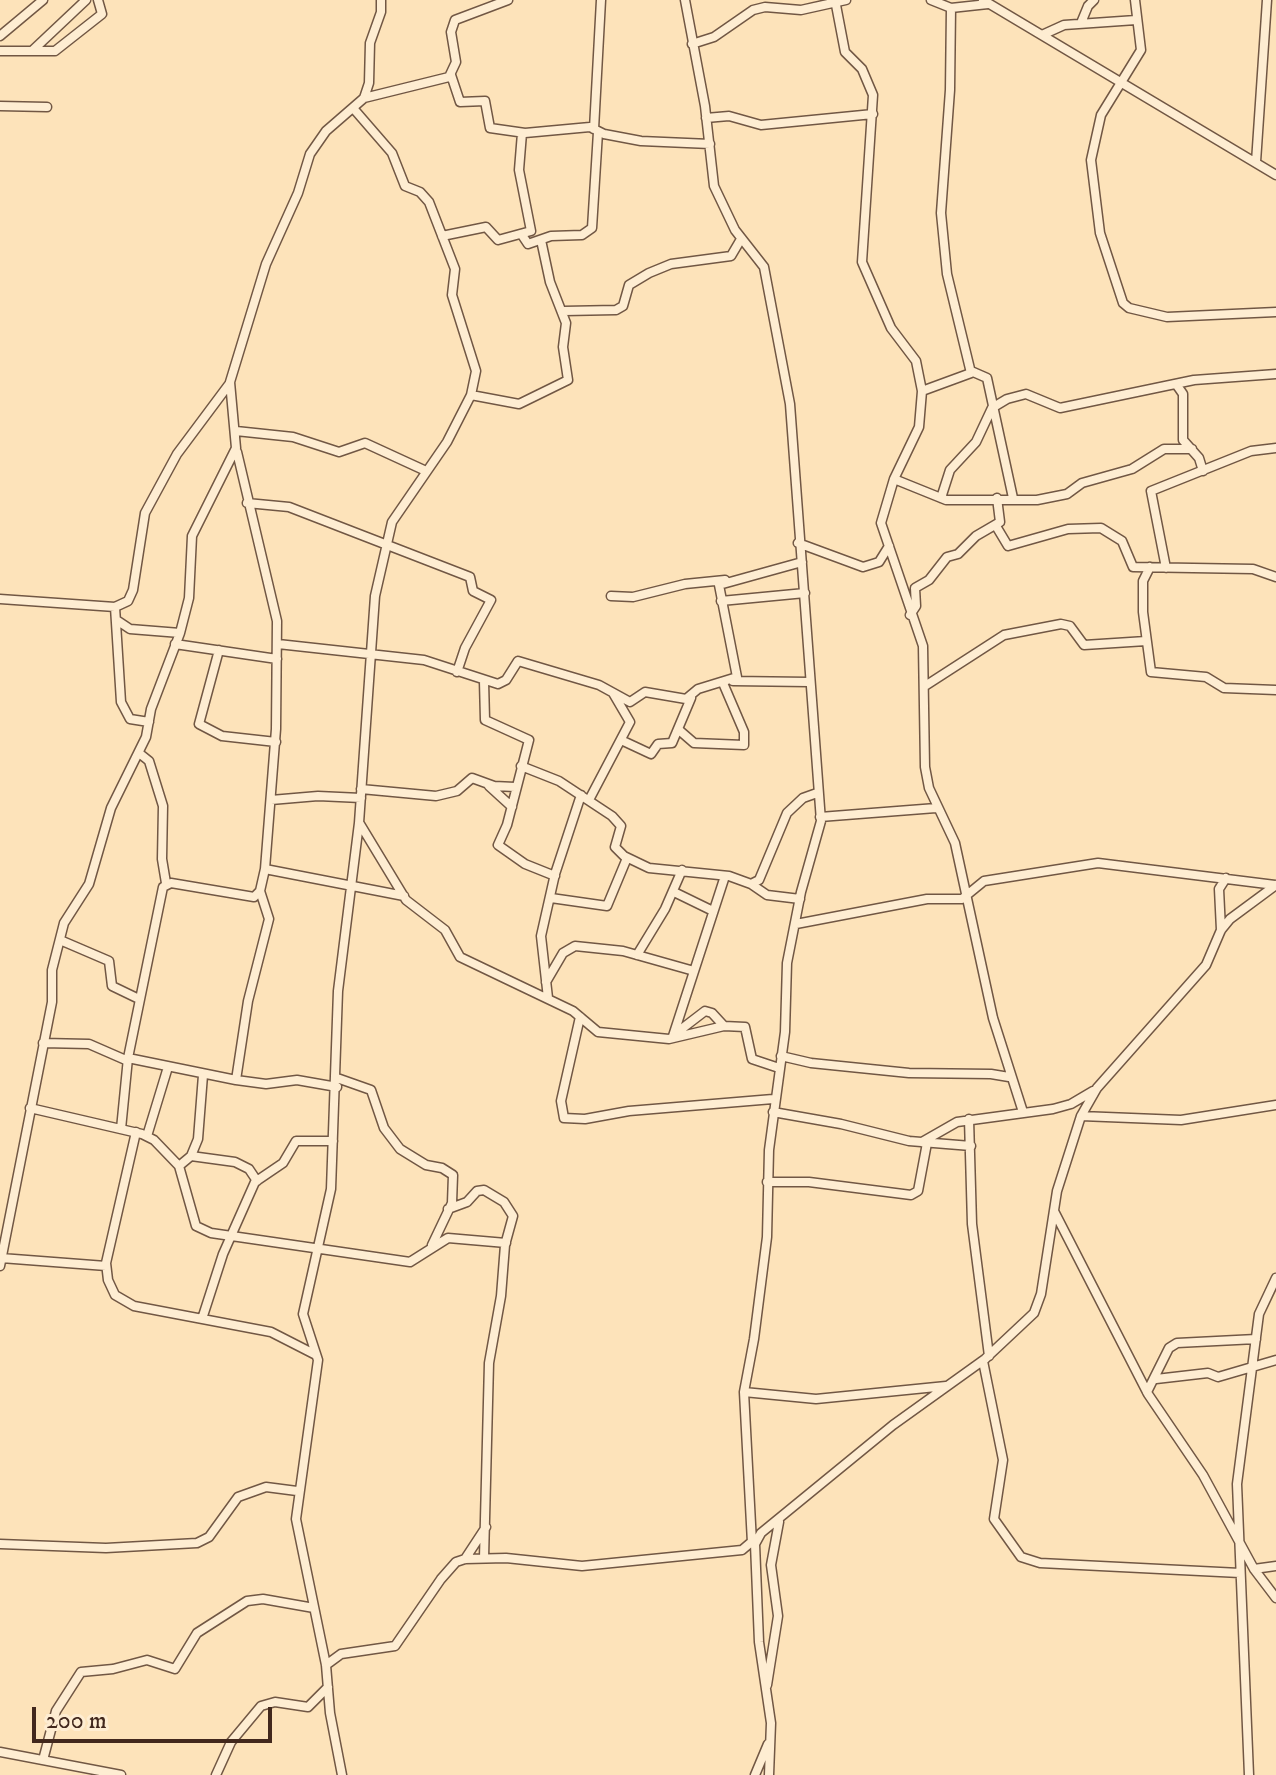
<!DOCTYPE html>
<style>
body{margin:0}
#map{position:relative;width:1276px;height:1775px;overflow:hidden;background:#fde3ba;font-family:"IM FELL DW Pica",serif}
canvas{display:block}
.scale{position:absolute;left:32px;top:1707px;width:240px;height:36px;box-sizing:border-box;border:4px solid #42281d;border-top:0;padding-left:10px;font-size:24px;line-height:28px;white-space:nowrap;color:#42281d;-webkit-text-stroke:6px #feedd2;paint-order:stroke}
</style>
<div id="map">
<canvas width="1276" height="1775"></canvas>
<div class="scale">200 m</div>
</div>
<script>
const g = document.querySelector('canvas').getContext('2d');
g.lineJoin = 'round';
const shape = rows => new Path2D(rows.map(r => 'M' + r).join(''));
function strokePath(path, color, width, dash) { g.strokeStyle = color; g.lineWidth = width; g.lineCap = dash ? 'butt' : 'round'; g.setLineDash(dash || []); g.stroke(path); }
const minor = shape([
 [685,0,705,106,714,186,735,230,764,267,790,404,821,821,801,892,787,963,785,1032,769,1150,767,1237,754,1339,744,1392,752,1543],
 [931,0,951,8,988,4],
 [983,0,1276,175],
 [1135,0,1141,50,1101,115,1091,160,1100,233,1123,303,1129,308,1167,317,1276,312],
 [836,5,845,52,862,69,873,95,862,262,891,328,916,361,922,391,919,427,894,479,881,523,923,646,925,767,929,788,955,843,993,1018,1023,1112],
 [1081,23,1088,6,1094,0],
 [1042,35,1064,25,1136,20],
 [0,36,43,0],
 [692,44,714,37,753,10,765,7,801,10,846,0],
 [33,50,86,0],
 [0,51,55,51,102,14,98,0],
 [451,75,460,102,485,101,490,128,525,133,590,127,604,134,641,141,710,144],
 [364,98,449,77,456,62,451,32,455,20,508,0],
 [0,106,47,107],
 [706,118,729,116,761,125,873,114],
 [594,129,601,0],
 [1256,162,1267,0],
 [522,235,528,244,551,236,582,235,592,228,598,132],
 [442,236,486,227,498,240,531,231,519,170,522,133],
 [564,311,616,310,623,306,629,285,649,273,671,264,731,256,741,239],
 [971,371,987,378,1013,498],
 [1176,384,1183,394,1183,440,1199,458,1203,471],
 [922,391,971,373,947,274,941,213,950,90,951,8],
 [471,395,519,404,568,380,563,347,566,323,550,282,541,240],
 [236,431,293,437,339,452,365,443,426,471],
 [894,479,946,500,1037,500,1067,494,1082,483,1132,469,1164,449,1192,449],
 [941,498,950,470,976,442,992,408,1007,399,1026,394,1060,408,1194,380,1276,374],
 [247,503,289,507,470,577,473,591,491,600,465,648,457,672],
 [996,526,1008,546,1068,529,1101,528,1122,541,1133,567,1253,569,1276,577],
 [798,543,863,567,879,562,889,546],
 [1150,567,1143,581,1143,612,1151,672,1206,677,1224,688,1276,690],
 [1166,568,1151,491,1251,451,1276,448],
 [611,596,633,597,685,584,725,580],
 [0,599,115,607,121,702,130,719,149,722],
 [721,601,805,593],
 [115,607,128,601,133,590,145,513,177,454,230,383],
 [910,615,916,606,915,588,929,580,947,557,958,554,976,536,1000,522,997,498],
 [118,621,130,629,180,633],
 [175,644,277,659],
 [278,644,424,660,498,684,506,680,518,661,599,685,630,702,645,692,686,699,698,689,737,677,719,585,802,562],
 [219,650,199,724,222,736,276,742],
 [484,681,485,720,529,740,507,825,498,845,525,864,555,876],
 [733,681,809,682],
 [925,686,1004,635,1061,624,1070,626,1084,645,1146,641],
 [679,730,694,743,744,745,744,732,723,683],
 [621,740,651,754,658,744,672,743,691,698],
 [139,753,149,761,163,806,162,859,166,883],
 [521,766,559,781,612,816,621,826,615,847,624,856,649,868,729,876,751,884,759,880,787,813,803,798,817,793],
 [489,786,512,807],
 [361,789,436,796,457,791,472,778,494,786,515,787],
 [271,800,318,796,361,798],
 [589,800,630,722,613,693],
 [820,817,936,808],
 [360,824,406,900,445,930,460,957,573,1011,598,1032,669,1039,724,1026,745,1027,752,1059,779,1068],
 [265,869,404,896],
 [751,884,767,895,800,899],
 [674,892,713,911],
 [551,898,607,906,627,858],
 [796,924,927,899,962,899,984,881,1098,863,1275,885],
 [1221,930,1219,889,1226,878],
 [60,940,109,961,112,986,139,999],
 [637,955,665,909,682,870],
 [546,982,563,953,575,946,623,951,694,971],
 [548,998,541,936,555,874,581,795],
 [580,1017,561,1101,564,1118,585,1119,629,1111,773,1099],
 [675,1034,705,1011,712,1013,724,1026],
 [673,1036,725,876],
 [43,1043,89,1044,128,1061],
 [781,1056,811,1063,909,1073,991,1074,1009,1077],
 [128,1058,236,1080,266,1084,297,1080,337,1087],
 [337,1078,371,1090,384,1128,400,1149,426,1165,442,1168,453,1175,452,1203,432,1245],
 [236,1080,248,1001,269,919,260,891],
 [30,1108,142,1134,154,1140,179,1166,196,1226,211,1233,410,1262,448,1238,506,1243],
 [773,1112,841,1124,909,1141,971,1146],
 [1081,1116,1181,1120,1276,1105],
 [969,1119,972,1224,989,1356],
 [121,1129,128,1058,163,887,171,883,254,897,260,891,265,869,276,729,277,621,237,452],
 [136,1132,106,1263,108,1280,115,1295,134,1306,271,1332,316,1355],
 [147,1136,168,1067],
 [922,1142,957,1122,1053,1109,1071,1104,1093,1091],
 [191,1156,235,1162,249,1169,257,1181],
 [179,1166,191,1156,198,1139,203,1075],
 [767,1182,809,1182,911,1195,918,1191,927,1143],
 [448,1209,467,1202,477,1191,484,1190,504,1202,513,1216,505,1245,501,1296,489,1363,484,1558],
 [1054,1211,1148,1394,1203,1475,1254,1569,1276,1598],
 [1,1258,106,1266],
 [0,1266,52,1002,52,970,64,923,89,884,111,808,146,737,151,709,180,633,189,598,192,536,236,448,230,382,266,264,298,193,310,154,326,131,364,98,369,83,370,43,381,12,381,0],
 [202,1319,223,1254,255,1182,283,1163,296,1141,333,1141],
 [983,1361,1003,1460,994,1519,1021,1557,1040,1563,1240,1573],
 [1156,1379,1208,1373,1218,1377,1276,1360],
 [744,1392,816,1399,946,1386],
 [1147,1392,1169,1348,1177,1343,1256,1339],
 [0,1544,106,1548,197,1543,209,1537,238,1497,266,1487,297,1491],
 [465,1559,486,1527],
 [1254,1569,1276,1566],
 [326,1665,341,1654,395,1646,441,1579,456,1562,465,1559,506,1558,582,1566,742,1550,755,1539],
 [767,1685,778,1616,771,1565,779,1522],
 [0,1752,121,1775],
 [43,1760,56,1711,81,1672,113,1669,147,1660,175,1669,197,1633,247,1601,263,1599,314,1608],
 [216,1775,231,1742,261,1706,275,1702,308,1707,328,1687],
 [342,1775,330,1713,326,1665,296,1519,318,1360,303,1314,331,1189,338,991,359,823,375,596,392,522,447,442,471,395,476,371,452,295,455,269,429,202,420,192,405,186,392,153,353,108],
 [755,1775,768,1744],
 [769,1775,771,1723,759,1642,755,1544,761,1533,893,1425,985,1359,1034,1313,1041,1294,1057,1191,1081,1116,1097,1088,1206,965,1221,930,1230,919,1276,885],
 [1249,1775,1237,1484,1259,1314,1276,1278]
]);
strokePath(minor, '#715744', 11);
strokePath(minor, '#feedd2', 8);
</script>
